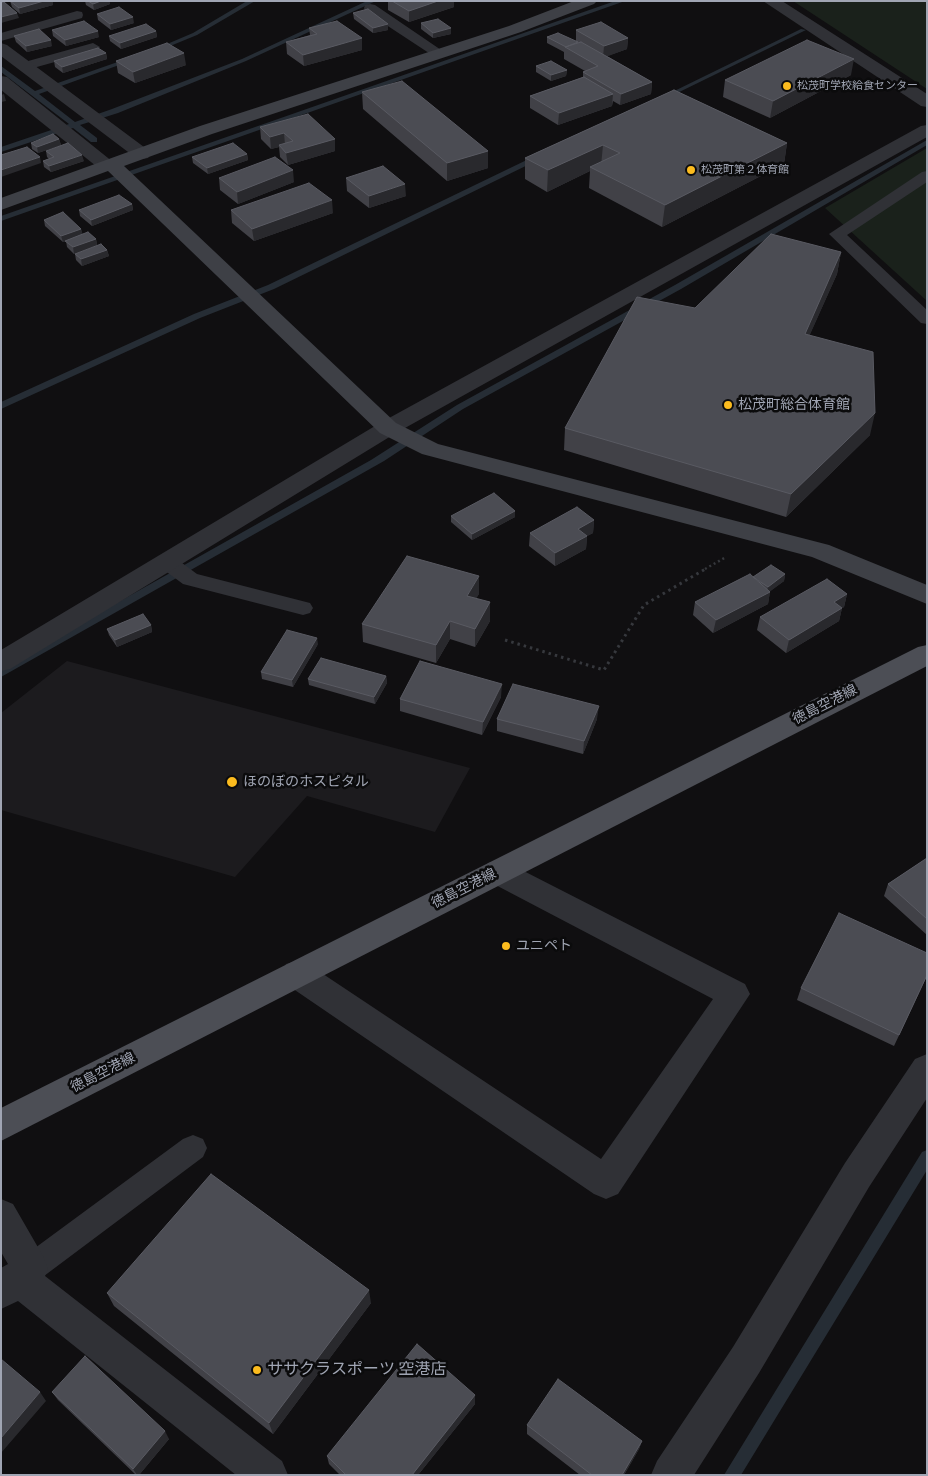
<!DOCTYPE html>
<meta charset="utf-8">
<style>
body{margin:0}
#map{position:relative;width:928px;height:1476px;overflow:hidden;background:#100f11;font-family:Signika,sans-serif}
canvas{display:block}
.frame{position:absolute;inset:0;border:2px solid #a0a5b3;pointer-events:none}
</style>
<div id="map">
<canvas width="928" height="1476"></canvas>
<div class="frame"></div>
</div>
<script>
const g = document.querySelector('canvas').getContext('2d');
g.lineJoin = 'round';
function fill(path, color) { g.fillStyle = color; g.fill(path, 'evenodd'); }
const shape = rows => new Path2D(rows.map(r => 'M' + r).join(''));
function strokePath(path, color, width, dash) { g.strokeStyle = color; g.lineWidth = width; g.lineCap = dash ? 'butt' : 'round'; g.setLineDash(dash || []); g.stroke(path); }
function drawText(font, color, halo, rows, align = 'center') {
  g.font = font + ' Signika,"Noto Sans JP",sans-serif'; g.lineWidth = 5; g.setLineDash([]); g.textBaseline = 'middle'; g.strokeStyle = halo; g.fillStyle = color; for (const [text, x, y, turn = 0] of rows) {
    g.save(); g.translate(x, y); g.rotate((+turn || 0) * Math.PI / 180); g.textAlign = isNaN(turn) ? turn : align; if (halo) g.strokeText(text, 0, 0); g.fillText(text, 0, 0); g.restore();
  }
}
const built = shape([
 [67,661,470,768,435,832,307,796,235,877,1,810,1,713]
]);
const green = shape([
 [793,1,927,1,927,89],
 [927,148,927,301,825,208]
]);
const stream = shape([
 [247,1,255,1,197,35,158,51,153,50,193,33,247,1],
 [367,1,376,1,246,61,118,113,80,125,97,138,97,142,91,142,73,128,1,152,1,147,69,124,1,72,1,66,35,91,129,58,133,58,133,60,39,94,75,122,112,109,242,59,367,1],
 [615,1,625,1,1,221,1,216,615,1],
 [801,29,806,30,665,99,660,98,801,29],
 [927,140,927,145,681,289,463,409,384,461,1,677,1,668,371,460,457,405,675,285,927,140],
 [535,156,542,158,274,289,200,318,1,409,1,402,194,314,268,285,535,156],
 [927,1150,927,1170,741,1475,724,1475,922,1152,927,1150]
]);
const pathFar1 = shape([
 [705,569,726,557]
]);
const path = shape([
 [505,640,604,670,644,605,707,568]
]);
const lane = shape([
 [370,4,375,5,447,54,440,58,435,57,365,11,364,8,365,5,370,4],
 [77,11,82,12,83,15,82,18,1,41,1,33,77,11],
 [93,43,100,47,98,50,26,70,19,66,21,63,93,43],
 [927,171,927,182,847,235,927,310,927,324,921,323,829,234,922,172,927,171],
 [167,555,174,557,197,574,310,603,313,608,310,613,303,615,183,584,160,567,157,562,160,557,167,555],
 [193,1135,203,1139,207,1148,203,1157,40,1279,30,1284,20,1279,15,1269,20,1259,183,1139,193,1135]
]);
const street = shape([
 [763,1,782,1,927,94,927,107,921,106,763,1],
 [1,43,7,45,148,150,151,154,148,158,142,159,136,158,1,56,1,43],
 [1,76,7,77,113,162,116,166,113,170,107,171,101,170,1,90,1,76],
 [927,125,927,137,396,433,10,669,1,671,1,650,380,423,921,126,927,125],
 [498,860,508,863,745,984,750,994,618,1194,606,1199,594,1194,286,984,281,974,286,964,297,961,308,964,601,1159,713,999,488,881,483,872,488,863,498,860],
 [927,1054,927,1098,869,1187,759,1373,694,1475,651,1475,657,1461,733,1347,845,1163,915,1059,927,1054],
 [1,1199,13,1204,43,1256,48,1269,45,1276,282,1461,288,1475,236,1475,18,1301,1,1309,1,1268,8,1264,1,1252,1,1199]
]);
const secondary = shape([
 [574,1,597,1,594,4,521,32,212,134,124,166,396,423,438,444,829,545,927,585,927,604,812,557,422,454,380,433,108,171,1,210,1,198,200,126,509,26,574,1]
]);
const primary = shape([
 [927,645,927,666,1,1141,1,1108,918,647,927,645]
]);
const wall = shape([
 [10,1,53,1,53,5,20,14,12,7],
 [85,1,109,1,110,4,94,10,86,5],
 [388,1,454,1,454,7,409,22,388,10],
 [353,13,388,24,388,30,373,33,354,19],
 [97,14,134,23,111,30,98,20],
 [421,23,451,34,433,38,421,29],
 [309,28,362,50,304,66,287,54,286,42,310,35],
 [52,30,99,37,66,46,53,36],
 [576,30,628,38,627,49,607,56,652,82,651,94,620,105,613,101,612,106,558,125,530,108,530,96,583,77,583,72,585,71,564,59,564,52,547,43,547,37,576,41],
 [156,31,157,37,121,49,110,41,109,36],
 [14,36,52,46,27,52,16,42],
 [106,53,107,59,63,73,55,67,54,61],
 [116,61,186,65,135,83,118,73],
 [536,66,567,70,566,76,551,81,536,72],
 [851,75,770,118,723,97,725,80],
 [674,90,787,143,784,164,662,227,589,188,590,171,547,192,525,179,525,158],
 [362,92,488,151,488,168,447,181,363,109],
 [260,127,335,139,335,151,288,165,280,157,279,147,271,149,261,139],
 [59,139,61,145,38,153,32,149,31,143],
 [46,151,84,161,51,172,44,167,43,161,49,159,47,157],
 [247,154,248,160,208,174,193,163,192,157],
 [219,178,294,182,238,204,220,190],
 [346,178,406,196,369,208,347,191],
 [132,204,133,210,92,226,80,216,79,210],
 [231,210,333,213,254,241,232,223],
 [44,220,81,229,82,234,96,239,97,245,74,254,67,247,66,241,63,242,45,226],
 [107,250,109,256,82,266,76,260,75,254],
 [841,252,837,274,809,336,870,435,786,517,564,450,565,428,695,308],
 [515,511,515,517,472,540,451,522,451,516],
 [594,520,593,533,587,536,586,549,555,566,529,546,530,533],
 [785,574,784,581,770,591,768,604,713,633,693,615,695,602],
 [479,594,476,598,490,621,475,647,450,639,436,663,363,642,362,624],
 [847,594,844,607,842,608,839,621,786,653,757,630,760,617],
 [151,625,152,632,117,647,109,635,107,629],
 [318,644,293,687,262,679,261,672],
 [386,676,387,683,375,704,309,685,308,679],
 [501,697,482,735,400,711,400,699],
 [497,719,597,719,583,754,497,731],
 [927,858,927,935,884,896,888,884],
 [927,976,894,1046,797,1000,801,988],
 [107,1293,371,1303,273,1434,114,1306],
 [52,1392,169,1439,139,1475,136,1475,58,1400],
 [475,1395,475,1404,418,1475,340,1475,329,1464,327,1456],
 [527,1425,642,1441,639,1449,624,1475,580,1475,527,1434]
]);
const shadedWall = shape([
 [44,1,53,1,53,5,20,14,19,8],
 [101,1,109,1,110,4,94,10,93,4],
 [438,1,454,1,454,7,409,22,409,11],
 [17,13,19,18,1,23,1,17],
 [133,17,134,23,111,30,110,24],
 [388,24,388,30,373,33,373,28],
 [451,28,451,34,433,38,433,33],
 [98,31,99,37,66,46,65,40],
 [156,31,157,37,121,49,120,43],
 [362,38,362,50,304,66,303,55],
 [628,38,627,49,603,58,604,46],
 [51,40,52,46,27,52,26,46],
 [106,53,107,59,63,73,62,67],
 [184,53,186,65,135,83,133,72],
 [854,59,851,75,770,118,773,101],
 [567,70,566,76,551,81,551,75],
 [652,82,651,94,620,105,621,94],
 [4,94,6,101,1,102,1,95],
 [613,94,612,106,558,125,559,113],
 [284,133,285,145,279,145,279,147,271,149,270,137],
 [59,139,61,145,38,153,37,147],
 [335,139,335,151,288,165,286,153],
 [787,143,784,164,662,227,665,205],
 [603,145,601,166,590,167,590,171,547,192,548,170],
 [488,151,488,168,447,181,447,163],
 [247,154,248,160,208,174,207,168],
 [82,155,84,161,51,172,49,166],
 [40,157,41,163,1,177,1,170],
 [293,170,294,182,238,204,237,192],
 [405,184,406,196,369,208,369,196],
 [332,200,333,213,254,241,252,229],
 [132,204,133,210,92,226,91,220],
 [81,229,83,235,63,242,61,236],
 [96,239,97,245,74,254,73,247],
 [107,250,109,256,82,266,81,259],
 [841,252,837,274,800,357,805,334],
 [875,413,870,435,786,517,791,494],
 [515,511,515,517,472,540,472,534],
 [594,520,593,533,587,536,586,549,555,566,555,553,578,529],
 [785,574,784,581,768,593,770,592,768,604,713,633,716,620,766,594,768,587],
 [479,576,479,594,467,614,467,596],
 [847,594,844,607,831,615,834,602],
 [490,602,490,621,475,647,475,629],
 [842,608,839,621,786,653,789,640],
 [450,621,450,639,436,663,436,645],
 [151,625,152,632,117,647,115,640],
 [317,638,318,644,293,687,292,680],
 [386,676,387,683,375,704,374,697],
 [502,684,501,697,482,735,483,722],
 [599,706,597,719,583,754,584,741],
 [369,1290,371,1303,273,1434,269,1423],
 [40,1392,46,1401,1,1453,1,1438],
 [475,1395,475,1404,418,1475,412,1475],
 [165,1431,169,1439,139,1475,137,1475,133,1469],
 [642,1441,639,1449,624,1475,622,1475]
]);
const building = shape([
 [10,1,44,1,19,8,10,1],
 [88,1,101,1,93,4,88,1],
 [392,1,438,1,409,11,392,1],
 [4,2,17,13,1,17,1,3,4,2],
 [119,7,133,17,110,24,97,14,119,7],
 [368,9,388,24,373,28,353,13,368,9],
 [438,19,451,28,433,33,421,23,438,19],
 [84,21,98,31,65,40,52,30,84,21],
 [337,21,362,38,303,55,286,42,317,34,309,28,337,21],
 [601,22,628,38,604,46,576,30,601,22],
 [146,24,156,31,120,43,109,36,146,24],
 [39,29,51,40,26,46,14,36,39,29],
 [558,33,578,42,566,47,547,37,558,33],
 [807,40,854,59,773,101,725,80,807,40],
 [581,42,652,82,621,94,583,72,598,66,565,47,581,42],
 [167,43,184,53,133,72,116,61,167,43],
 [98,48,106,53,62,67,54,61,98,48],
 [551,61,567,70,551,75,536,66,551,61],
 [584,77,613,94,559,113,530,96,584,77],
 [402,81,488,151,447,163,362,92,402,81],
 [674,90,787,143,665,205,590,167,620,153,603,145,548,170,525,158,674,90],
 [308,114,335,139,286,153,279,145,293,141,284,133,270,137,260,127,308,114],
 [53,134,59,139,37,147,31,143,53,134],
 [68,143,82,155,49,166,43,161,54,157,46,151,68,143],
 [233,143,247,154,207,168,192,157,233,143],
 [27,147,40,157,1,170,1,155,27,147],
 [275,157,293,170,237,192,219,178,275,157],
 [383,166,405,184,369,196,346,178,383,166],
 [309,183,332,200,252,229,231,210,309,183],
 [119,195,132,204,91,220,79,210,119,195],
 [63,212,81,229,61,236,44,220,63,212],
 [88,232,96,239,73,247,65,241,88,232],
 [771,234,841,252,805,334,873,352,875,413,791,494,565,428,637,297,695,308,771,234],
 [101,244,107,250,81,259,75,254,101,244],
 [494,493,515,511,472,534,451,516,494,493],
 [577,507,594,520,578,529,587,536,555,553,530,533,577,507],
 [407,556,479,576,467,596,490,602,475,629,450,621,436,645,362,624,407,556],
 [771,565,785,574,768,587,753,577,771,565],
 [750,574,770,592,716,620,695,602,750,574],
 [827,579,847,594,834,602,842,608,789,640,760,617,827,579],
 [143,614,151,625,115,640,107,629,143,614],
 [287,630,317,638,292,680,261,672,287,630],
 [321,658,386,676,374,697,308,679,321,658],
 [420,661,502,684,483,722,400,699,420,661],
 [513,684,599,706,584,741,497,719,513,684],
 [927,858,927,919,888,884,927,858],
 [839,913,927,953,927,975,899,1035,801,988,839,913],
 [211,1174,369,1290,269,1423,107,1293,211,1174],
 [417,1344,475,1395,412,1475,346,1475,327,1456,417,1344],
 [85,1356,165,1431,133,1469,52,1392,85,1356],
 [1,1359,40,1392,1,1438,1,1359],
 [558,1379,642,1441,622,1475,592,1475,527,1425,558,1379]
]);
const markers = [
 [787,86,5,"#fbbb1e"],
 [691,170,5,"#fbbb1e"],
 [728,405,5,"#fbbb1e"],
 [232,782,6,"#fbbb1e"],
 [506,946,5,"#fbbb1e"],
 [257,1370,5,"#fbbb1e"]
];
const farPoinames = [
 ["松茂町学校給食センター",797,86],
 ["松茂町第２体育館",701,170]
];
const poiNames = [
 ["松茂町総合体育館",738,405],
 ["ほのぼのホスピタル",243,782],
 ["ユニペト",516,946]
];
const streetNames = [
 ["徳島空港線",825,705,-27],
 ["徳島空港線",464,889,-27],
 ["徳島空港線",103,1073,-27]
];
const nearPoinames = [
 ["ササクラスポーツ 空港店",267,1370]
];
fill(built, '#1c1b1e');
fill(green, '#1a211b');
fill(stream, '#262d35');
strokePath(pathFar1, '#36383d', 2.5, [2, 3]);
strokePath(path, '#36383d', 3, [2.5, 4]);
fill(lane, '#303136');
fill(street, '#303136');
fill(secondary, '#3e4046');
fill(primary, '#4c4e55');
fill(wall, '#414147');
fill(shadedWall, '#29292d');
fill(building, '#4b4c53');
strokePath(building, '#595a62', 1);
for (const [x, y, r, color] of markers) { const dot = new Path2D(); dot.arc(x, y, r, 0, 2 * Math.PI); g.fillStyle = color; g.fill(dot); strokePath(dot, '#0b0b0c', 2); }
drawText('11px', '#a0a5b3', '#0b0b0c', farPoinames, 'left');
drawText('14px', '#a0a5b3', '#0b0b0c', poiNames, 'left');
drawText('14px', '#a0a5b3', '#0b0b0c', streetNames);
drawText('16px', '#a0a5b3', '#0b0b0c', nearPoinames, 'left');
</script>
